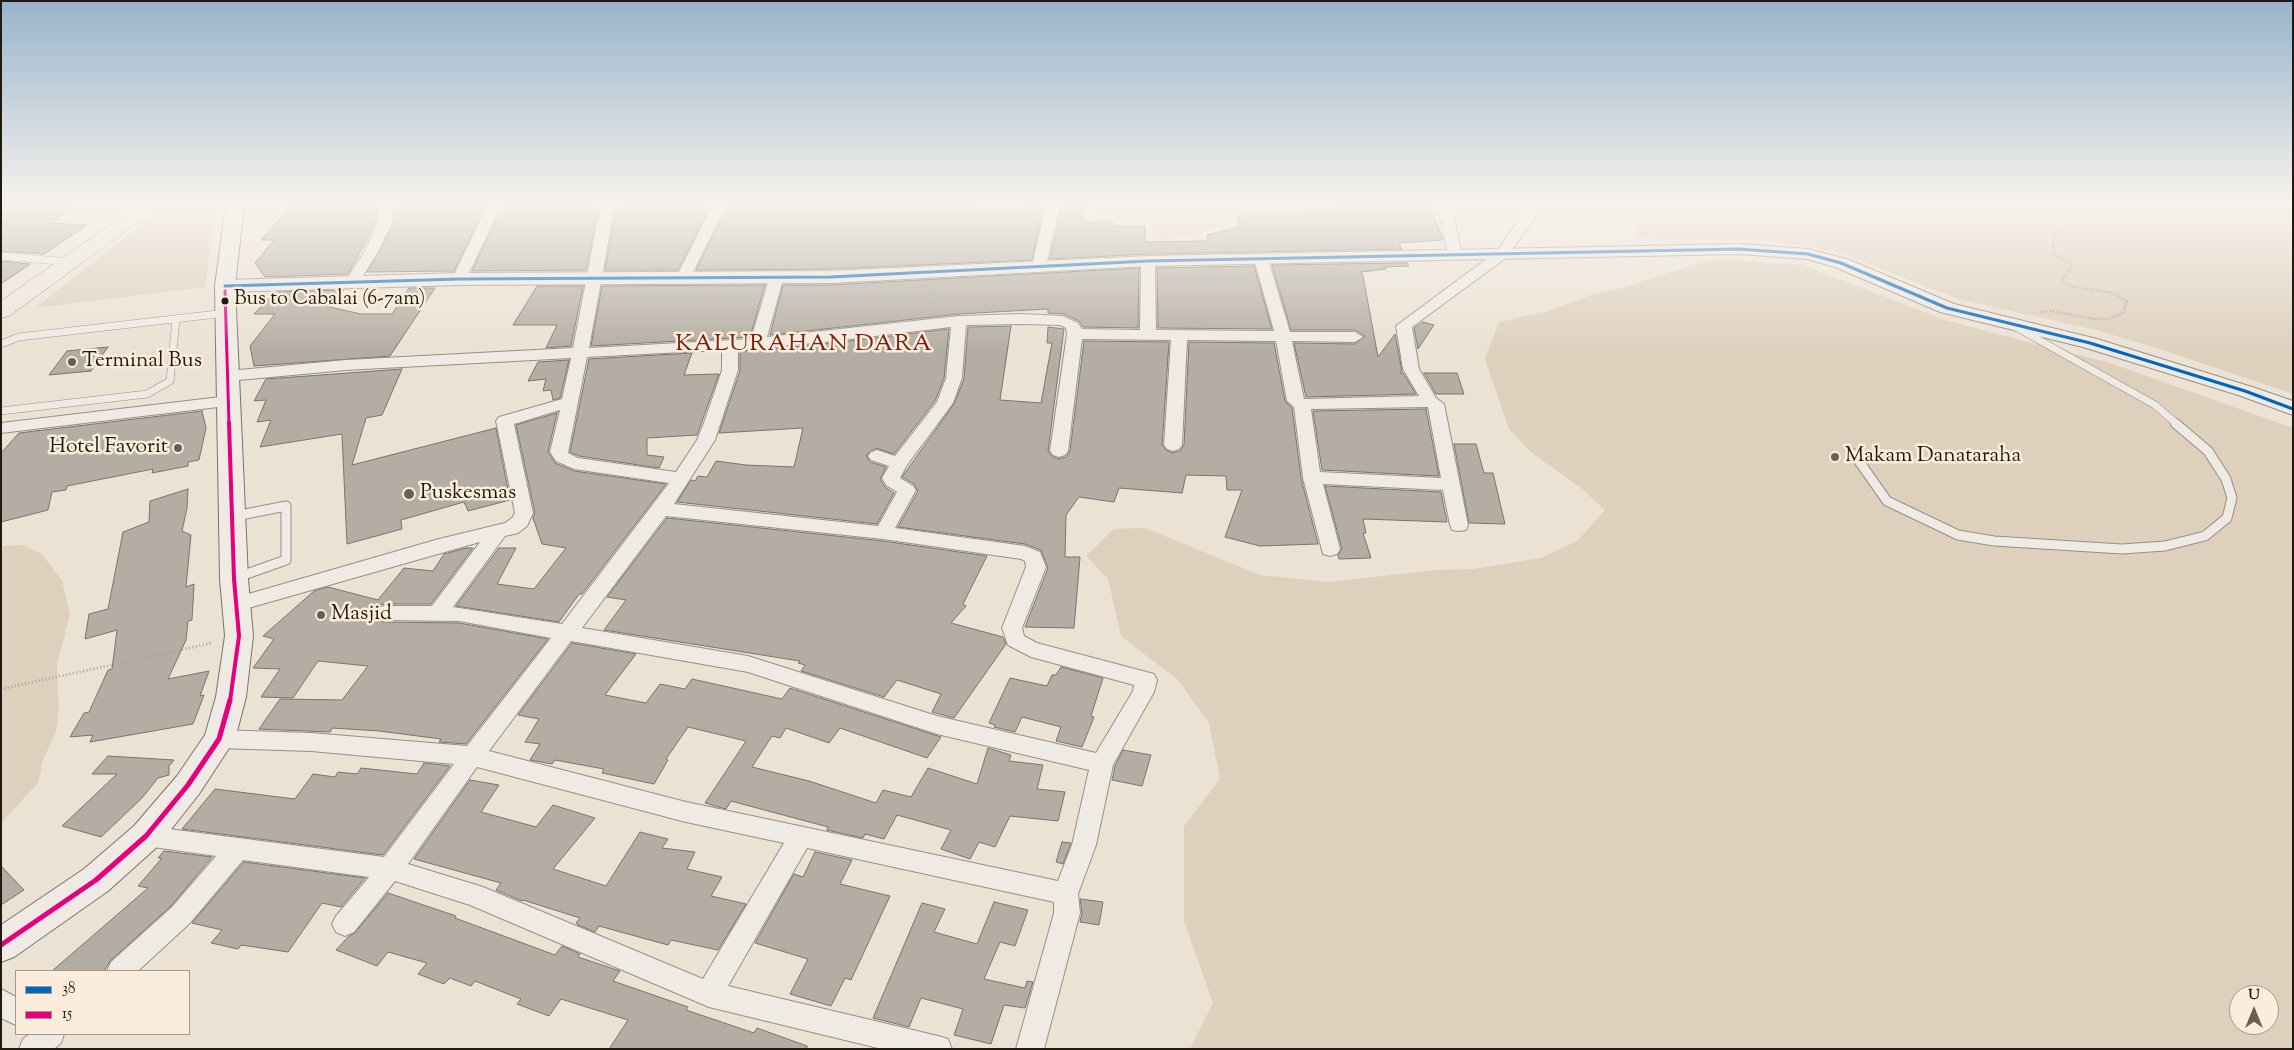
<!DOCTYPE html>
<style>
body{margin:0}
#map{position:relative;width:2294px;height:1050px;overflow:hidden;background:#ece2d4;font-family:"Sorts Mill Goudy",serif}
canvas{display:block}
.frame{position:absolute;inset:0;border:2px solid #221910;pointer-events:none}
.legend{position:absolute;left:15px;top:970px;width:175px;height:65px;box-sizing:border-box;background:#faeddc;border:1px solid #a4988a;margin:0;padding:6px 9px;list-style:none;font-size:15px;color:#221910}
.legend li{display:flex;align-items:center;gap:10px;height:25px}
.legend b{width:25px;border:1px solid #a4988a}
.north{position:absolute;left:2229px;top:985px;width:50px;height:50px;box-sizing:border-box;background:#faeddc;border:1px solid #a4988a;border-radius:50%;rotate:0deg;font-size:14px;font-weight:700;line-height:20px;text-align:center;color:#221910}
.north::after{content:'';display:block;margin:auto;width:18px;height:22px;background:#695f55;clip-path:polygon(50% 0,100% 100%,50% 72%,0 100%)}
</style>
<div id="map">
<canvas width="2294" height="1050"></canvas>
<div class="frame"></div>
<ul class="legend">
<li><b style="height:6px;background:#0065bd"></b>38</li>
<li><b style="height:6px;background:#e5007d"></b>15</li>
</ul>
<div class="north">U</div>
</div>
<script>
const g = document.querySelector('canvas').getContext('2d');
g.lineJoin = 'round';
function fill(path, color) { g.fillStyle = color; g.fill(path, 'evenodd'); }
const shape = rows => new Path2D(rows.map(r => 'M' + r).join(''));
function strokePath(path, color, width, dash) { g.strokeStyle = color; g.lineWidth = width; g.lineCap = dash ? 'butt' : 'round'; g.setLineDash(dash || []); g.stroke(path); }
function drawText(font, color, halo, rows, align = 'center') {
  g.font = font + ' "Sorts Mill Goudy",serif'; g.lineWidth = 5; g.setLineDash([]); g.textBaseline = 'middle'; g.strokeStyle = halo; g.fillStyle = color; for (const [text, x, y, turn = 0] of rows) {
    g.save(); g.translate(x, y); g.rotate((+turn || 0) * Math.PI / 180); g.textAlign = isNaN(turn) ? turn : align; if (halo) g.strokeText(text, 0, 0); g.fillText(text, 0, 0); g.restore();
  }
}
const green = shape([
 [168,204,216,204,205,287,35,308],
 [1095,204,1298,204,1254,210,1225,218,1212,229,1194,236,1153,238,1153,224,1091,221],
 [1639,204,2293,204,2293,394,2163,350,2096,330,1958,299,1849,256,1808,246,1759,240,1638,238,1635,216],
 [1717,259,1802,265,1948,321,2110,363,2293,428,2293,1049,1190,1049,1213,1003,1184,921,1184,826,1220,779,1209,723,1178,680,1121,636,1108,579,1086,556,1114,529,1145,528,1260,575,1329,582,1436,570,1473,569,1541,558,1577,541,1605,510,1581,488,1531,452,1509,429,1485,359,1499,322,1548,311,1594,294,1629,286,1689,266],
 [2239,995,2269,995,2269,1025,2239,1025],
 [23,545,42,554,62,581,70,614,57,665,59,711,56,732,43,760,38,783,1,823,1,546]
]);
const building = shape([
 [1,204,79,204,49,223,87,225,44,254,1,251,1,204],
 [292,204,378,204,375,224,348,274,265,277,255,263,274,240,261,240,292,204],
 [396,204,486,204,454,271,367,272,393,226,396,204],
 [504,204,599,204,586,270,472,271,504,204],
 [617,204,711,204,678,270,605,270,617,204],
 [729,204,973,204,972,208,1017,208,1018,204,1044,204,1032,260,830,269,696,270,729,204],
 [1062,204,1087,204,1082,222,1113,222,1113,226,1145,226,1145,242,1208,241,1207,235,1239,227,1237,217,1264,212,1331,209,1330,204,1429,204,1443,240,1399,243,1402,249,1148,254,1050,259,1062,204],
 [1,261,30,264,1,284,1,261],
 [1407,263,1409,266,1385,267,1386,269,1361,272,1363,276,1378,357,1395,334,1402,371,1400,373,1403,373,1416,394,1306,397,1294,343,1355,344,1365,336,1355,330,1291,330,1272,265,1407,263],
 [1254,266,1272,329,1158,328,1157,268,1254,266],
 [1139,268,1138,328,1083,327,1079,321,1064,314,1048,313,1048,309,959,314,770,335,783,285,830,285,1139,268],
 [765,285,750,337,591,346,602,286,765,285],
 [537,286,583,286,571,346,546,348,557,325,513,325,537,286],
 [409,288,435,288,390,356,254,366,250,346,275,314,254,314,275,292,344,290,330,307,361,314,392,314,409,288],
 [1423,322,1434,325,1418,349,1414,328,1423,322],
 [1011,326,1000,400,1041,403,1052,343,1047,343,1048,327,1064,329,1048,451,1052,456,1058,459,1066,457,1070,451,1084,341,1169,342,1162,445,1166,450,1172,453,1180,451,1184,445,1189,342,1274,343,1285,401,1292,408,1301,478,1318,544,1260,546,1225,537,1242,490,1227,490,1226,476,1186,475,1182,493,1119,488,1114,502,1079,497,1066,515,1065,557,1080,557,1074,628,1025,627,1048,568,1041,550,1025,544,898,527,918,491,914,484,902,477,954,404,964,379,968,327,1011,326],
 [949,329,944,378,935,401,894,454,876,448,866,455,870,462,886,467,880,479,885,487,894,493,877,524,677,502,691,480,695,481,698,476,707,477,716,461,746,465,794,467,803,428,719,433,740,371,740,351,816,345,949,329],
 [108,347,91,371,49,375,67,351,108,347],
 [692,353,684,375,719,374,697,435,647,438,647,455,664,457,659,468,579,456,570,452,589,359,692,353],
 [569,360,560,398,553,400,551,390,543,391,546,379,528,381,538,362,569,360],
 [402,369,382,415,366,418,352,465,496,428,510,500,468,511,464,502,401,520,402,529,347,544,342,434,260,447,271,420,257,422,266,400,254,401,266,379,402,369],
 [1424,373,1457,373,1464,394,1436,394,1424,373],
 [1426,409,1439,476,1322,470,1313,411,1426,409],
 [202,411,206,428,199,460,188,462,188,466,152,473,153,469,67,486,66,490,52,492,48,510,1,522,1,453,19,433,202,411],
 [557,413,548,452,555,463,574,471,666,484,582,594,579,594,559,622,456,606,499,548,516,548,497,584,534,589,566,548,542,544,533,518,535,513,516,425,557,413],
 [1454,444,1476,444,1484,473,1493,473,1505,524,1469,523,1454,444],
 [1325,486,1441,492,1447,522,1363,519,1366,533,1363,533,1371,558,1339,559,1338,555,1342,549,1325,486],
 [188,489,187,508,182,531,191,535,186,587,194,584,192,620,188,621,186,640,168,679,209,671,200,696,204,695,193,724,90,742,93,735,70,737,84,713,89,712,108,670,112,669,117,630,85,639,89,614,108,609,123,532,149,522,150,501,188,489],
 [667,518,883,541,987,556,963,604,966,606,951,623,1003,637,1006,644,954,718,932,712,941,694,897,680,884,697,801,671,805,665,798,663,800,661,604,630,626,600,607,597,667,518],
 [466,548,473,548,431,604,383,604,375,607,372,614,376,620,384,622,459,623,548,639,466,744,439,742,441,739,379,731,332,728,330,732,259,729,280,699,342,700,368,666,318,661,293,698,261,697,280,669,253,668,274,639,263,636,314,591,328,587,378,600,404,568,433,571,444,554,466,548],
 [572,643,636,654,605,695,646,703,660,684,685,689,692,679,782,699,790,688,941,737,927,758,840,728,829,743,786,728,780,738,772,736,752,767,809,781,876,803,883,790,911,797,928,768,977,784,988,748,1011,755,1009,761,1043,765,1037,789,1065,792,1058,821,1010,816,995,847,979,842,970,859,941,849,951,830,897,815,884,839,865,834,863,838,827,830,828,827,731,801,726,809,718,807,705,803,746,741,688,727,666,759,668,760,654,784,602,773,604,769,555,760,552,764,530,760,540,744,525,742,539,719,518,715,572,643],
 [1061,667,1103,678,1091,716,1094,717,1082,747,1056,741,1061,727,1022,717,1015,732,994,727,995,725,989,723,1010,678,1047,686,1052,675,1056,675,1061,667],
 [1123,750,1151,755,1142,786,1112,780,1115,766,1123,750],
 [108,756,174,760,169,766,169,775,158,778,142,798,101,837,62,826,117,774,92,774,108,756],
 [424,763,450,766,383,855,182,829,215,789,295,799,313,774,335,777,338,772,357,774,361,768,417,774,424,763],
 [470,780,499,785,481,812,536,827,553,805,595,818,553,869,606,886,640,832,668,839,662,848,695,852,687,869,722,877,711,896,746,904,718,950,671,940,668,945,599,926,595,932,578,925,576,923,580,918,523,900,522,901,496,890,501,883,414,859,470,780],
 [1062,842,1071,843,1063,864,1056,862,1062,842],
 [164,851,212,857,171,906,110,961,104,971,52,971,148,888,138,886,162,858,158,858,164,851],
 [815,852,852,860,840,884,890,896,851,980,845,978,831,1006,790,994,808,959,755,943,794,874,803,877,815,852],
 [244,862,365,878,341,907,322,903,288,952,241,945,238,949,211,943,222,930,192,923,244,862],
 [1,866,24,890,1,905,1,866],
 [388,893,456,916,455,918,555,955,562,946,580,954,578,957,620,971,613,981,688,1007,686,1010,754,1033,757,1028,807,1046,807,1049,609,1049,628,1020,561,999,549,1016,517,1004,521,999,475,981,471,986,450,978,444,984,418,974,427,963,388,952,377,966,336,950,348,937,355,933,388,893],
 [1080,899,1103,902,1099,925,1080,922,1082,913,1080,899],
 [994,902,1028,910,1015,946,1000,942,984,979,1025,988,1027,981,1033,982,1025,1008,1004,1005,991,1044,954,1035,963,1009,921,998,909,1027,873,1018,922,903,945,909,934,932,977,944,994,902]
]);
const pathFar1 = shape([
 [934,289,934,300],
 [2041,312,2051,311,2094,319,2108,319,2123,313,2127,301,2113,293,2069,286,2062,280,2073,266,2054,254,2053,244,2057,229]
]);
const path = shape([
 [1,689,212,643]
]);
const serviceFar1 = shape([
 [1,256,70,262],
 [2014,326,2155,405,2177,424],
 [1,344,19,337,226,313],
 [1,411,147,394,170,381,176,319]
]);
const service = shape([
 [1854,454,1887,501,1958,535,1994,541,2122,549,2165,546,2205,536,2227,518,2232,498,2226,479,2208,451,2175,423],
 [235,516,286,506,286,560,238,577]
]);
const minor = shape([
 [380,204,394,204,391,225,378,252,357,285,347,285,345,282,364,252,377,225,380,204],
 [488,204,502,204,466,279,464,282,454,282,452,279,488,204],
 [601,204,615,204,589,348,751,339,770,276,777,272,784,276,767,337,959,316,1021,314,1063,316,1078,323,1082,329,1140,330,1141,261,1148,257,1155,261,1156,330,1274,331,1254,259,1261,255,1268,259,1290,332,1355,332,1363,337,1355,342,1292,341,1304,399,1419,396,1403,369,1396,326,1497,251,1530,204,1544,204,1507,257,1412,327,1419,369,1436,398,1444,404,1468,525,1466,530,1459,531,1452,530,1450,525,1443,490,1323,484,1340,549,1337,554,1330,556,1323,554,1303,478,1294,407,1287,401,1276,341,1187,340,1182,445,1179,449,1173,451,1167,449,1164,445,1171,340,1082,339,1068,451,1065,455,1059,457,1053,455,1050,451,1067,334,1066,328,1060,325,1021,324,966,325,962,378,953,403,907,465,900,478,913,486,916,490,895,528,1025,546,1040,552,1046,567,1022,628,1024,636,1037,643,1154,674,1157,680,1154,692,1113,765,1096,845,1078,894,1080,913,1044,1049,1016,1049,1054,913,1054,902,807,848,728,986,938,1036,948,1039,952,1049,882,1049,709,1007,470,905,395,881,354,932,345,936,336,932,332,924,336,916,369,877,243,860,190,923,138,971,107,971,111,962,172,907,216,856,146,846,138,843,134,836,138,829,146,826,384,857,454,764,311,751,219,748,211,745,208,739,211,733,219,730,311,733,467,746,551,638,459,621,384,620,377,618,374,613,377,608,384,606,432,606,480,542,238,611,231,609,228,604,231,599,439,539,505,523,512,518,515,513,496,421,499,417,562,399,571,358,346,370,228,381,220,376,228,371,346,360,573,348,601,204],
 [951,327,946,378,937,402,895,456,877,450,871,452,868,456,871,460,889,466,882,478,886,485,897,492,878,526,674,504,715,440,738,370,738,349,816,343,951,327],
 [722,350,722,370,705,420,697,440,676,472,578,458,568,453,587,357,722,350],
 [1428,407,1441,478,1320,472,1311,409,1428,407],
 [560,410,550,452,556,461,574,469,669,483,562,624,453,607,505,536,518,533,527,526,533,513,514,424,560,410],
 [666,516,883,539,1021,559,1025,561,1026,567,1002,628,1008,645,1031,657,1134,685,1133,691,1096,753,937,716,748,656,582,628,666,516],
 [571,641,748,672,937,734,1089,770,1072,845,1058,881,686,802,489,751,571,641],
 [477,767,686,822,784,843,703,979,483,887,408,864,477,767],
 [713,204,727,204,691,276,689,279,679,279,677,276,713,204],
 [1046,204,1060,204,1046,266,1039,270,1032,266,1046,204],
 [1437,204,1451,204,1462,255,1460,258,1455,259,1448,255,1437,204],
 [229,396,235,397,237,401,235,405,1,433,1,423,229,396],
 [1,989,16,997,16,1025,1,1018,1,989],
 [30,1034,64,1034,61,1043,54,1049,19,1049,23,1039,30,1034]
]);
const tertiary = shape([
 [1739,244,1808,249,1847,259,1954,304,2097,339,2252,387,2293,401,2293,415,2238,395,2083,347,1940,312,1835,267,1807,259,1739,254,1148,266,830,283,459,285,225,292,218,290,216,286,218,282,225,280,459,273,830,271,1148,256,1739,244]
]);
const secondary = shape([
 [226,204,244,204,235,286,248,579,253,636,246,697,235,739,199,794,158,846,108,891,14,957,1,962,1,925,84,869,134,826,177,776,205,735,216,697,225,636,220,579,215,286,226,204]
]);
const trunk = shape([
 [140,204,163,204,9,316,1,318,1,301,140,204]
]);
const bus1 = shape([
 [225,286,459,279,830,277,1148,261,1739,249,1808,254,1841,263,1947,308,2090,343,2245,391,2293,409]
]);
const bus2Far2 = shape([
 [225,291,229,424]
]);
const bus2Far1 = shape([
 [229,423,234,579,239,636,230,701]
]);
const bus2 = shape([
 [1,945,96,880,146,836,188,785,219,739,230,700]
]);
const markers = [
 [225,301,4.5,"#221910"],
 [72,362,5,"#695f55"],
 [178,448,5,"#695f55"],
 [1835,457,5,"#695f55"],
 [409,494,6,"#695f55"],
 [321,615,5,"#695f55"]
];
const busNames = [
 ["Bus to Cabalai (6-7am)",234,301]
];
const poiNames = [
 ["Terminal Bus",82,362],
 ["Hotel Favorit",168,448,"right"],
 ["Makam Danataraha",1845,457],
 ["Puskesmas",420,494],
 ["Masjid",331,615]
];
const quarterNames = [
 ["KALURAHAN DARA",804,346]
];
fill(green, '#ded0bd');
fill(building, '#b4ada3');
strokePath(building, '#7a736c', 1);
strokePath(serviceFar1, '#968f86', 8);
strokePath(service, '#968f86', 11);
strokePath(minor, '#968f86', 2);
strokePath(tertiary, '#968f86', 2);
strokePath(secondary, '#7a736c', 2);
strokePath(trunk, '#7a736c', 1);
strokePath(pathFar1, '#a8a29c', 2.5, [1, 2]);
strokePath(path, '#a8a29c', 3, [1, 2.5]);
strokePath(serviceFar1, '#efeae3', 7);
strokePath(service, '#efeae3', 9);
fill(minor, '#efeae3');
fill(tertiary, '#efeae3');
fill(secondary, '#efeae3');
fill(trunk, '#ede6de');
strokePath(bus1, '#0065bd', 3);
strokePath(bus2Far2, '#e5007d', 3);
strokePath(bus2Far1, '#e5007d', 4);
strokePath(bus2, '#e5007d', 5);
const sky = g.createLinearGradient(0, 0, 0, 351);
sky.addColorStop(0, '#98b4cb');
sky.addColorStop(0.58, '#f6f2ec');
sky.addColorStop(1, '#f6f2ec00');
g.fillStyle = sky;
g.fillRect(0, 0, 2294, 351);
for (const [x, y, r, color] of markers) { const dot = new Path2D(); dot.arc(x, y, r, 0, 2 * Math.PI); g.fillStyle = color; g.fill(dot); strokePath(dot, '#faeddc', 2); }
drawText('20px', '#221910', '#faeddc', busNames, 'left');
drawText('21px', '#221910', '#faeddc', poiNames, 'left');
g.letterSpacing = '1px';
drawText('24px', '#7a1f14', '#faeddc', quarterNames);
g.letterSpacing = '0px';
</script>
